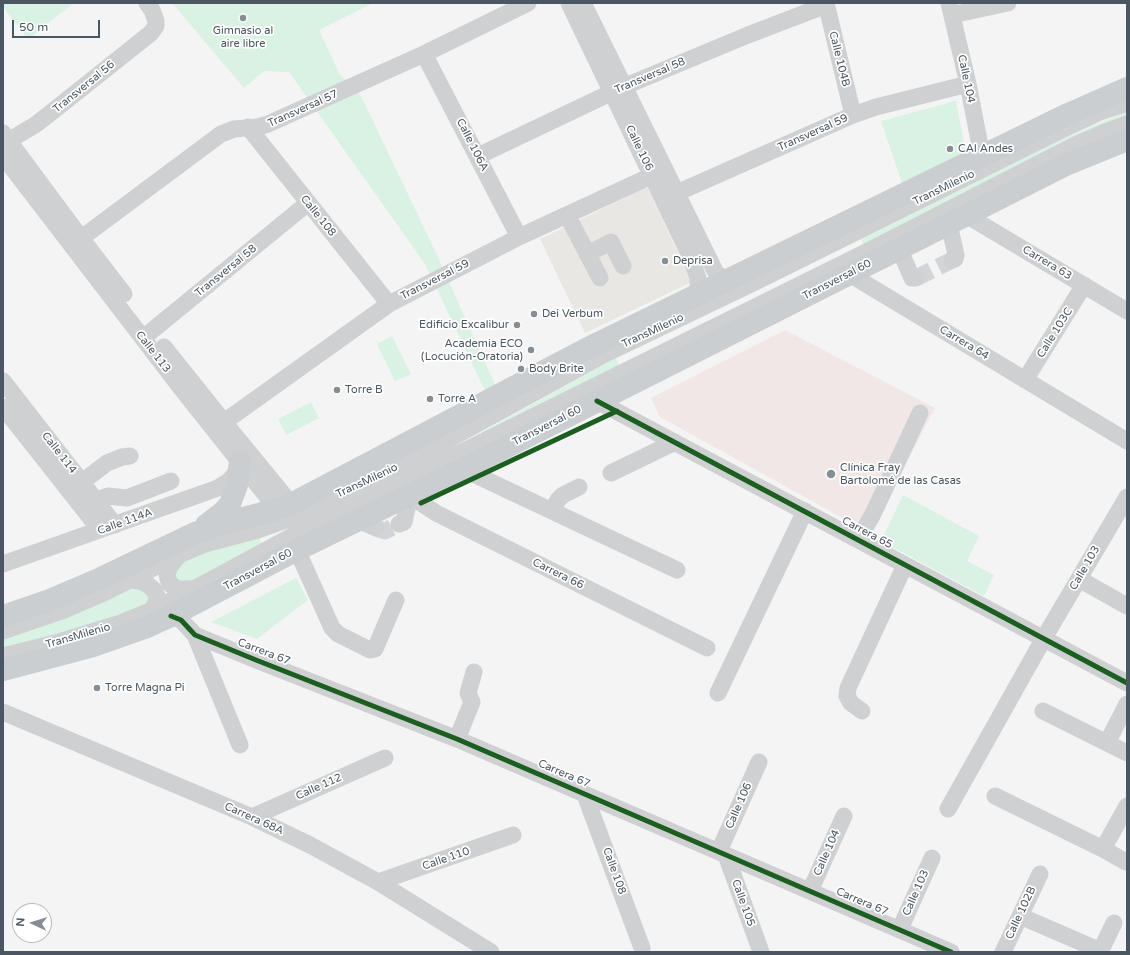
<!DOCTYPE html>
<meta charset="utf-8">
<style>
body{margin:0}
#map{position:relative;width:1130px;height:955px;overflow:hidden;background:#f4f4f4;font-family:"Varela Round",sans-serif}
canvas{display:block}
.frame{position:absolute;inset:0;border:4px solid #4a5661;pointer-events:none}
.north{position:absolute;left:12px;top:903px;width:40px;height:40px;box-sizing:border-box;background:#fff;border:1px solid #b7bbc0;border-radius:50%;rotate:274deg;font-size:11px;font-weight:700;line-height:16px;text-align:center;color:#4a5661}
.north::after{content:'';display:block;margin:auto;width:14px;height:18px;background:#868d94;clip-path:polygon(50% 0,100% 100%,50% 72%,0 100%)}
.scale{position:absolute;left:12px;top:20px;width:88px;height:18px;box-sizing:border-box;border:2px solid #4a5661;border-top:0;padding-left:5px;font-size:12px;line-height:14px;white-space:nowrap;color:#4a5661;-webkit-text-stroke:3px #fff;paint-order:stroke}
</style>
<div id="map">
<canvas width="1130" height="955"></canvas>
<div class="frame"></div>
<div class="north">N</div>
<div class="scale">50 m</div>
</div>
<script>
const g = document.querySelector('canvas').getContext('2d');
g.lineJoin = 'round';
function fill(path, color) { g.fillStyle = color; g.fill(path, 'evenodd'); }
const shape = rows => new Path2D(rows.map(r => 'M' + r).join(''));
function strokePath(path, color, width, dash) { g.strokeStyle = color; g.lineWidth = width; g.lineCap = dash ? 'butt' : 'round'; g.setLineDash(dash || []); g.stroke(path); }
function drawText(font, color, halo, rows, align = 'center') {
  g.font = font + ' "Varela Round",sans-serif'; g.lineWidth = 3.5; g.setLineDash([]); g.textBaseline = 'middle'; g.strokeStyle = halo; g.fillStyle = color; for (const [text, x, y, turn = 0] of rows) {
    g.save(); g.translate(x, y); g.rotate((+turn || 0) * Math.PI / 180); g.textAlign = isNaN(turn) ? turn : align; if (halo) g.strokeText(text, 0, 0); g.fillText(text, 0, 0); g.restore();
  }
}
const commercial = shape([
 [647,187,692,282,585,333,540,239]
]);
const medical = shape([
 [785,330,935,408,870,533,660,417,651,398]
]);
const green = shape([
 [3,3,74,3,28,39,3,7],
 [172,3,373,3,319,30,339,73,361,96,437,255,495,385,485,391,425,264,289,72,264,71,244,88],
 [956,101,966,153,902,183,881,121],
 [1127,111,1127,120,865,247,861,239,1067,137],
 [392,336,411,374,395,381,377,344],
 [616,358,620,366,462,443],
 [311,402,319,418,286,435,278,419],
 [903,495,979,536,967,561,994,575,984,596,881,541],
 [259,536,262,545,196,581,180,582,176,579,175,573,177,566,187,559,208,550],
 [296,578,308,600,257,639,211,622],
 [135,586,149,590,148,605,110,623,3,647,3,638]
]);
const minorTunnel = shape([
 [916,278,952,260],
 [376,528,385,531,399,524]
]);
const minor = shape([
 [569,3,691,258,698,278,698,290,697,296],
 [583,3,715,271,718,275,729,280],
 [826,3,853,115],
 [949,3,968,84,982,156],
 [952,15,1008,3],
 [424,54,519,237],
 [248,127,389,304],
 [3,133,81,238,124,294],
 [3,144,35,125,48,115,151,33,156,26,156,21,152,10,147,3],
 [3,156,181,388,284,518],
 [478,156,623,87,748,35,826,5],
 [663,199,853,115,876,107,968,84],
 [567,215,600,278],
 [966,215,1127,311],
 [949,224,956,255,955,259,952,260],
 [72,245,221,134,234,129,258,127,268,124,424,54,528,3],
 [899,248,912,278,916,278],
 [587,254,611,242,623,266],
 [841,269,1127,441],
 [143,338,308,203],
 [164,347,224,422,291,504],
 [1025,380,1084,285],
 [3,381,115,525],
 [597,401,1127,683],
 [3,407,100,530],
 [224,422,389,304,519,237,664,170],
 [463,469,677,570],
 [611,473,675,442],
 [82,482,107,463,122,457,130,456],
 [413,493,421,503,436,513,707,648],
 [96,500,108,496,127,498,171,481],
 [552,511,558,500,563,495,579,487],
 [358,520,376,528],
 [399,524,404,522,410,495],
 [858,540,873,514,920,413],
 [297,550,332,628,338,634,370,650,375,649,396,600],
 [179,555,170,566,167,574,168,579,170,584,177,589,194,589],
 [3,564,218,488,229,481,239,469],
 [1079,579,1127,606],
 [130,580,139,581,147,584,154,590,157,596,156,603,152,610],
 [171,616,181,620,195,635,256,660,457,739,951,952],
 [3,631,62,611,106,592,179,555,205,544,258,530,286,520,402,465,605,354,753,283,1070,126,1100,112,1127,103],
 [195,635,240,745],
 [3,656,59,642,118,624,152,610,194,589,296,534,864,253,1075,145,1105,132,1127,124],
 [718,693,805,511],
 [862,711,851,703,847,696,848,688,905,565],
 [1043,711,1127,753],
 [3,712,252,817,310,845,378,882,491,952],
 [457,739,472,702,468,693,474,672],
 [1107,743,1127,704],
 [585,795,642,948],
 [995,796,1103,849,1126,862],
 [948,809,1044,638,1127,497],
 [252,817,385,758],
 [1103,849,1127,806],
 [719,851,759,762],
 [726,855,761,952],
 [378,882,513,835],
 [810,891,844,816],
 [1020,916,1101,951],
 [900,929,932,858],
 [1003,952,1040,874],
 [1100,952,1114,923]
]);
const major = shape([
 [206,525,223,512,230,504,237,485,240,461],
 [3,616,47,601,101,578,195,533,232,521,278,509,291,504,586,349,1068,114,1127,88],
 [3,670,93,646,147,627,171,616,297,550,463,469,1068,164,1127,140]
]);
const cycleway = shape([
 [597,401,1127,683],
 [421,503,617,411],
 [171,616,181,620,195,635,256,660,457,739,951,952]
]);
const markers = [
 [243,18,4,"#868d94"],
 [950,149,4,"#868d94"],
 [665,261,4,"#868d94"],
 [534,314,4,"#868d94"],
 [517,325,4,"#868d94"],
 [531,350,4,"#868d94"],
 [521,369,4,"#868d94"],
 [337,390,4,"#868d94"],
 [430,399,4,"#868d94"],
 [831,474,5,"#868d94"],
 [97,688,4,"#868d94"]
];
const poiNames = [
 ["Gimnasio al",243,31,"center"],
 ["aire libre",243,44,"center"],
 ["CAI Andes",958,149],
 ["Deprisa",673,261],
 ["Dei Verbum",542,314],
 ["Edificio Excalibur",509,325,"right"],
 ["Academia ECO",523,344,"right"],
 ["(Locución-Oratoria)",523,357,"right"],
 ["Body Brite",529,369],
 ["Torre B",345,390],
 ["Torre A",438,399],
 ["Clínica Fray",840,468],
 ["Bartolomé de las Casas",840,481],
 ["Torre Magna Pi",105,688]
];
const streetNames = [
 ["Calle 104B",839,59,76],
 ["Transversal 58",650,76,-23],
 ["Calle 104",966,79,78],
 ["Transversal 56",84,87,-39],
 ["Transversal 57",303,109,-24],
 ["Transversal 59",813,133,-24],
 ["Calle 106A",472,145,63],
 ["Calle 106",639,148,64],
 ["TransMilenio",944,188,-26],
 ["Calle 108",318,216,51],
 ["Carrera 63",1047,263,31],
 ["Transversal 58",226,271,-39],
 ["Transversal 59",435,280,-27],
 ["Transversal 60",837,280,-27],
 ["TransMilenio",653,331,-25],
 ["Calle 103C",1055,333,-58],
 ["Carrera 64",964,343,31],
 ["Calle 113",153,352,52],
 ["Transversal 60",547,426,-27],
 ["Calle 114",59,453,52],
 ["TransMilenio",367,481,-25],
 ["Calle 114A",125,522,-20],
 ["Carrera 65",867,533,28],
 ["Calle 103",1085,568,-60],
 ["Transversal 60",258,570,-28],
 ["Carrera 66",558,574,26],
 ["TransMilenio",78,636,-16],
 ["Carrera 67",264,652,21],
 ["Carrera 67",564,774,23],
 ["Calle 112",319,787,-24],
 ["Calle 106",739,806,-66],
 ["Carrera 68A",254,819,24],
 ["Calle 104",827,853,-66],
 ["Calle 110",446,859,-19],
 ["Calle 108",614,871,70],
 ["Calle 103",916,893,-66],
 ["Carrera 67",862,902,23],
 ["Calle 105",743,903,70],
 ["Calle 102B",1021,913,-65]
];
fill(commercial, '#e8e7e3');
fill(medical, '#f1e7e6');
fill(green, '#d9f2e3');
strokePath(minorTunnel, '#d2d4d7', 17, [17, 8]);
strokePath(minor, '#ced0d2', 17);
strokePath(major, '#caced1', 22);
strokePath(cycleway, '#1b5e20', 5);
for (const [x, y, r, color] of markers) { const dot = new Path2D(); dot.arc(x, y, r, 0, 2 * Math.PI); g.fillStyle = color; g.fill(dot); strokePath(dot, '#fff', 1.5); }
drawText('11px', '#4a5661', '#fff', poiNames, 'left');
drawText('11px', '#4a5661', '#fff', streetNames);
</script>
